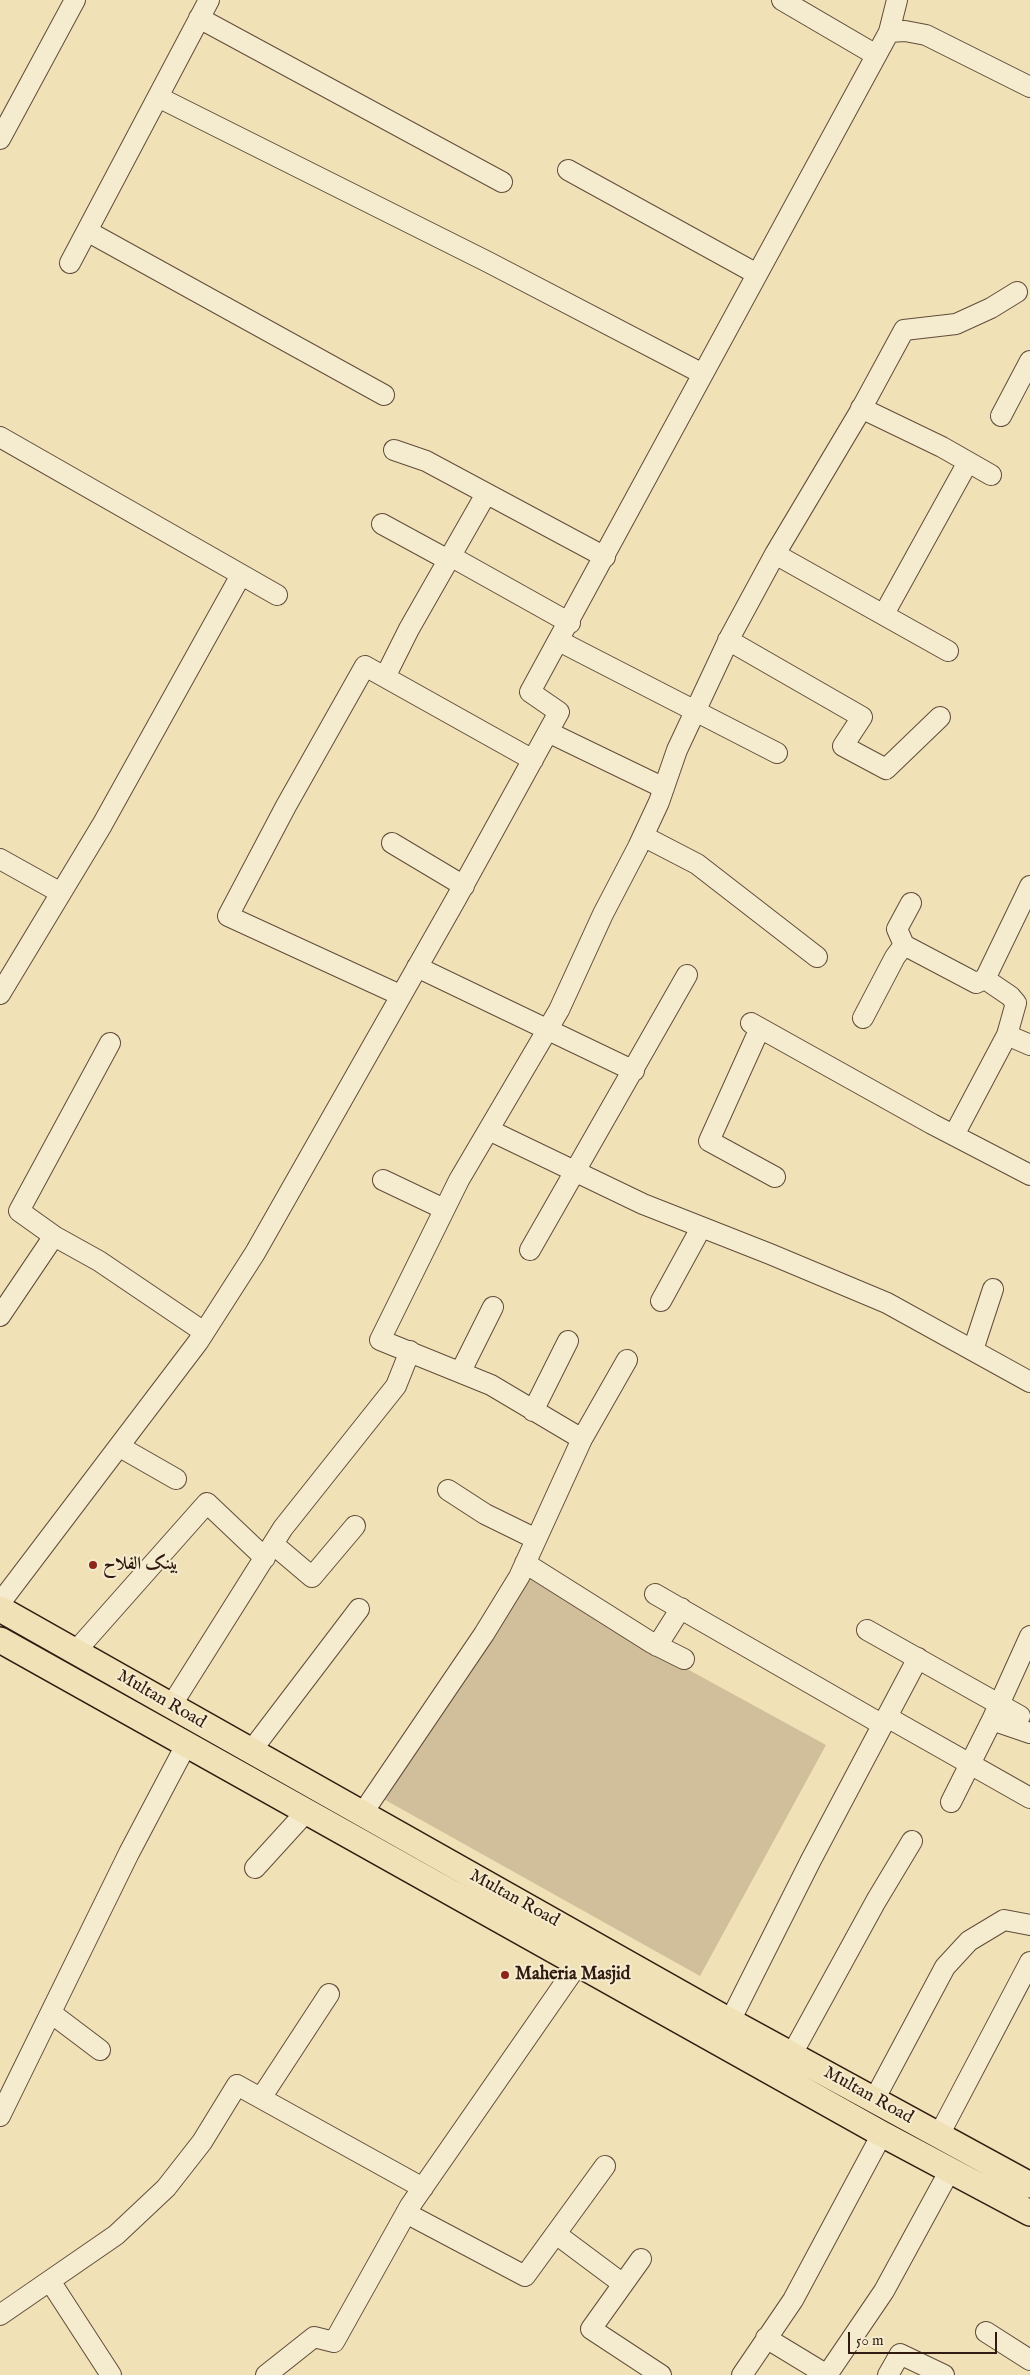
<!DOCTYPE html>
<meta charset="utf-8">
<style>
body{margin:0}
#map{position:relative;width:1030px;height:2375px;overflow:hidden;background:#f0e1b6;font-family:"IM FELL English",serif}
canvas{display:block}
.scale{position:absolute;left:848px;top:2332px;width:149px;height:22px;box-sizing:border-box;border:2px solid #311b10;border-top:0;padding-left:6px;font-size:15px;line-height:18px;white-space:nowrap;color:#311b10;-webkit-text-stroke:4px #f5ecd0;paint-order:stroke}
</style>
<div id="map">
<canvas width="1030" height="2375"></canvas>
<div class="scale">50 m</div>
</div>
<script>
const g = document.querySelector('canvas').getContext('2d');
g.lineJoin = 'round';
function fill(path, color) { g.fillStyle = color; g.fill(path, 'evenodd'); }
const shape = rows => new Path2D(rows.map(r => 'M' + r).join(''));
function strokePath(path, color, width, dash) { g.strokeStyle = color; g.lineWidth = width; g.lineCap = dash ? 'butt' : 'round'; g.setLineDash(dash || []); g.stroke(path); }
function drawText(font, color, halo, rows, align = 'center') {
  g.font = font + ' "IM FELL English",Amiri,serif'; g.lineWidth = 4; g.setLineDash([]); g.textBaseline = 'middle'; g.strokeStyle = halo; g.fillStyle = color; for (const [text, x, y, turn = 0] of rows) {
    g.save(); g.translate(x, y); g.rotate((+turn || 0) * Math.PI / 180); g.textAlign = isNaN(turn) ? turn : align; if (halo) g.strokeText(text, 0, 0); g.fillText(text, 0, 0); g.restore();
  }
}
const green = shape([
 [527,1573,656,1652,826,1745,700,1976,380,1797]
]);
const minor = shape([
 [782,0,876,55],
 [199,18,502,182],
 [889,32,905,31,926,35,1030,87],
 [158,97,488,262,703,374],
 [0,139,75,0],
 [568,170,757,274],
 [87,231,384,395],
 [70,263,209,0],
 [861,408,942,447,991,475],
 [1001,416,1030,361],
 [0,437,277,595],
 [394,450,426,461,605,557],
 [382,524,450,561],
 [775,554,948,651],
 [452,557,570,623],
 [884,614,968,462],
 [728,640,862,717,843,746,886,769,940,717],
 [559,641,777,753],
 [385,677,409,629,486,494],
 [548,732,664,788],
 [643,836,697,864,817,957],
 [392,843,464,886],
 [0,859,61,893],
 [904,945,976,983,985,979,1030,886],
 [417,967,634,1071],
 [0,994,102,825,241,575],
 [400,995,228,916,286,806,365,666,533,760],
 [863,1018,895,957,904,945,897,929,911,903],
 [751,1023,932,1124,1030,1175],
 [760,1028,709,1141,775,1177],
 [1007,1035,1030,1045],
 [110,1043,19,1211,54,1236,99,1261,204,1332],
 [489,1130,643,1204,770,1254,887,1303,1030,1382],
 [954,1135,1007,1035,1016,1003,1010,996,985,979],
 [383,1180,444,1209],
 [530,1250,687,975],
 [661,1301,701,1228],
 [0,1316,54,1236],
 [973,1350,993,1289],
 [461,1371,493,1307],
 [533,1411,568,1341],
 [582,1439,491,1385,380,1340,459,1180,559,1010,603,914,638,847,659,802,677,750,730,637,775,554,859,413,904,330,956,324,991,308,1017,292],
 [120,1447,176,1479],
 [448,1490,485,1514,536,1539],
 [273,1544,312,1577,355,1526],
 [525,1563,652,1643,684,1659],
 [655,1594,883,1725],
 [0,1603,198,1342,255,1253,456,899,559,712,530,692,889,32,897,0],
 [867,1630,1020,1716],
 [657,1646,681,1608],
 [75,1652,207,1503,265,1558],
 [171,1706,283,1528,396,1386,410,1351],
 [887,1717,1030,1798],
 [992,1720,1030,1733],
 [251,1751,359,1609],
 [951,1802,992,1720,1030,1636],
 [362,1814,484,1634,519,1577,582,1439,627,1360],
 [255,1868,306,1812],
 [51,2013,100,2050],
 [730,2021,811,1860,918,1658],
 [792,2054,876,1901,912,1841],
 [261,2098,329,1994],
 [874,2100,945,1967,969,1941,1004,1920,1030,1925],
 [0,2116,129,1853,186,1745],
 [939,2135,1030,1962],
 [406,2213,525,2276,605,2166],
 [556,2234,623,2284],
 [641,2259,591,2329,661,2375],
 [50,2281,111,2375],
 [0,2315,116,2235,166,2188,202,2142,237,2085,423,2188],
 [986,2332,1030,2360],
 [766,2338,827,2375,884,2291,950,2170],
 [266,2375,314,2337,334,2342,410,2206,578,1964],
 [742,2375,793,2300,882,2134],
 [888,2375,900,2354,944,2375]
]);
const major = shape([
 [0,1609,726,2019,1030,2185],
 [0,1640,882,2134,1030,2213]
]);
const markers = [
 [93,1565,5,"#8f2418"],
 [505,1975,5,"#8f2418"]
];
const poiNames = [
 ["بینک الفلاح",103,1565],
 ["Maheria Masjid",515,1975]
];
const streetNames = [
 ["Multan Road",161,1700,30],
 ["Multan Road",514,1899,29],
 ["Multan Road",868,2096,29]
];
fill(green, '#d0bf9a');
strokePath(minor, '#614c3a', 22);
strokePath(major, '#311b10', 28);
strokePath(minor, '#f5ecd0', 20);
strokePath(major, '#f0e1b6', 25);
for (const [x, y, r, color] of markers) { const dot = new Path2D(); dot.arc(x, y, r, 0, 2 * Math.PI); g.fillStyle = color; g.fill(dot); strokePath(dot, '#f5ecd0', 2); }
drawText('bold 18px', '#311b10', '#f5ecd0', poiNames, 'left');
drawText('18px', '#311b10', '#f5ecd0', streetNames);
</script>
